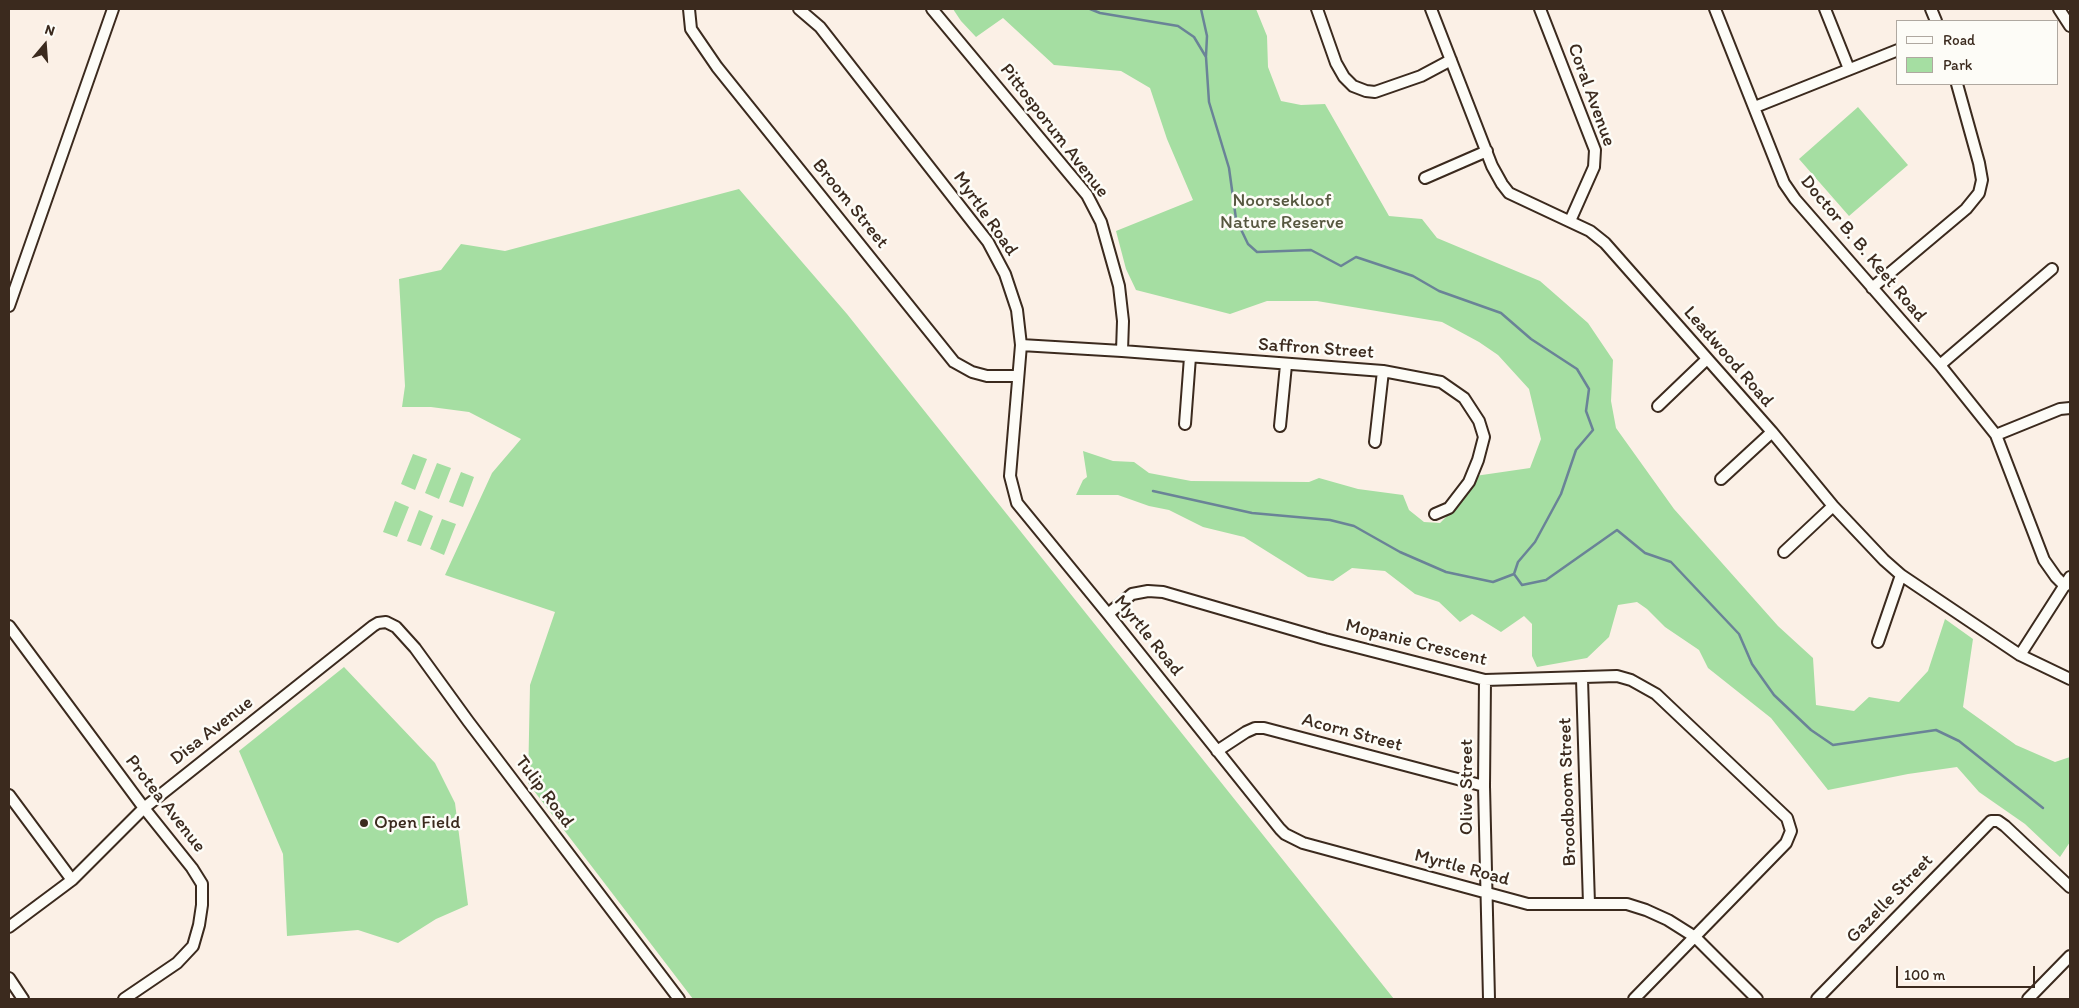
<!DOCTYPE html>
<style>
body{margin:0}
#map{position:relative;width:2079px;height:1008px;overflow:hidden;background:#fbf0e6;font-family:Itim,sans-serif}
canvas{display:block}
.frame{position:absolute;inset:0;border:10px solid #3b2a1e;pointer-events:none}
.legend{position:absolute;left:1896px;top:20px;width:162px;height:65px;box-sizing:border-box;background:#fdfcf7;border:1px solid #afa8a0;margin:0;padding:6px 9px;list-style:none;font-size:15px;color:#3b2a1e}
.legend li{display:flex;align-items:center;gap:10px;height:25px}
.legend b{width:25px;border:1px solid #afa8a0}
.north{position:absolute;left:20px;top:20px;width:50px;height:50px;-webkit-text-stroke:4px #fdfcf7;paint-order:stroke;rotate:18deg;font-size:14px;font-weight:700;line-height:20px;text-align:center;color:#3b2a1e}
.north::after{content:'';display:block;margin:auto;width:18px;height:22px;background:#3b2a1e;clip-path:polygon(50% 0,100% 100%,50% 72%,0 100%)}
.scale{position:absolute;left:1896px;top:966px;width:139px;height:22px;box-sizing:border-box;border:2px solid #3b2a1e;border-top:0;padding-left:6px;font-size:15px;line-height:18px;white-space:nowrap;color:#3b2a1e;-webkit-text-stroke:4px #fdfcf7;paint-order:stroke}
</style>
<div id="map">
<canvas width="2079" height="1008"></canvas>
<div class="frame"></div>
<ul class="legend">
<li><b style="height:6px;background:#fdfcf7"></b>Road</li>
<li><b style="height:14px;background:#a5dea2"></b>Park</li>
</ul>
<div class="north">N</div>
<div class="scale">100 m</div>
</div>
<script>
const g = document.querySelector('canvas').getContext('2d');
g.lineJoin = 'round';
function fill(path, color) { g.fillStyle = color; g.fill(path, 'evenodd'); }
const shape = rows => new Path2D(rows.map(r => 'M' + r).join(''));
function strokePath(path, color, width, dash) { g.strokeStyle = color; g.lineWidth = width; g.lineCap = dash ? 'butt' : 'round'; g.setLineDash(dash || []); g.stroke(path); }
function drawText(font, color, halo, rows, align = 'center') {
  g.font = font + ' Itim,sans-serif'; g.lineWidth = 5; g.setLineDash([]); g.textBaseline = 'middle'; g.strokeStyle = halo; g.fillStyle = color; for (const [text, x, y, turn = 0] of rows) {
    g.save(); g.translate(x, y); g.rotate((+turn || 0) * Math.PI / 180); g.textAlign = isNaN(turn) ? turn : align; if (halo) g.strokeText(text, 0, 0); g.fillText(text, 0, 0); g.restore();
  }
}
const green = shape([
 [953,9,1256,9,1267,36,1268,67,1281,101,1301,105,1325,104,1389,216,1422,219,1437,238,1540,281,1588,323,1613,360,1611,401,1616,428,1674,509,1778,626,1813,658,1816,705,1854,711,1869,697,1899,702,1928,671,1945,619,1973,639,1963,707,2016,745,2055,762,2070,757,2070,842,2060,857,2025,824,1979,792,1957,767,1908,774,1828,790,1771,718,1708,668,1699,650,1665,627,1647,609,1637,602,1618,605,1609,637,1587,658,1537,667,1532,656,1532,624,1524,616,1501,632,1472,614,1460,622,1439,602,1415,594,1385,571,1352,568,1333,581,1308,577,1244,537,1203,527,1169,510,1149,506,1118,495,1076,495,1083,480,1087,477,1083,451,1113,461,1134,462,1149,473,1191,481,1309,482,1319,478,1358,489,1403,495,1409,510,1424,522,1440,523,1454,509,1475,476,1530,468,1541,439,1529,389,1498,355,1479,342,1442,322,1317,301,1267,301,1230,314,1136,290,1126,269,1116,231,1193,200,1167,139,1150,88,1121,71,1054,65,1003,18,976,37,961,21],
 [1858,107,1908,165,1849,216,1799,159],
 [739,189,847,314,1394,999,693,999,528,783,530,685,555,612,445,575,492,473,521,439,469,412,431,407,402,407,405,386,399,279,441,270,461,244,505,251],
 [413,454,427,459,415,490,401,484],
 [437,463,451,468,439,499,425,493],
 [461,472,474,477,463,507,449,502],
 [395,501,409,507,397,537,383,532],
 [419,510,433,516,421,546,407,541],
 [442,519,456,524,444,555,430,549],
 [344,667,435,763,455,803,468,905,436,919,398,943,358,930,287,936,283,854,239,751]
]);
const stream = shape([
 [1090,9,1100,13,1178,26,1194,37,1206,57,1209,102,1229,168,1236,219,1248,244,1257,252,1311,250,1341,266,1356,257,1413,276,1439,291,1501,313,1531,339,1577,369,1589,389,1586,411,1593,430,1576,450,1561,494,1535,542,1518,562,1514,574,1522,585,1546,580,1617,530,1645,553,1671,562,1739,634,1752,664,1774,695,1811,730,1833,745,1936,730,1959,741,2043,808],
 [1201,9,1207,36,1206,56],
 [1153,491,1252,513,1330,520,1354,526,1400,552,1446,572,1493,582,1514,574]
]);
const minor = shape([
 [689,9,691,29,717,67,954,362,972,372,987,376,1018,376],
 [799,9,820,27,988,242,1005,274,1017,310,1021,345,1010,476,1017,503,1108,614,1280,829,1285,834,1303,843,1528,904,1627,904,1646,910,1668,920,1695,937,1757,999],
 [932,9,1087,195,1101,222,1119,286,1123,321,1122,351],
 [1317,9,1336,63,1344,77,1353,86,1366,91,1375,92,1421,76,1451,60],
 [1431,9,1492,166,1502,184,1509,193,1590,231,1605,243,1772,432,1833,506,1884,560,1901,575,2020,655,2070,679],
 [1540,9,1595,150,1594,167,1570,221],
 [1715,9,1784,183,1795,199,1940,365,1996,435,2044,560,2056,577,2065,586],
 [1825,9,1849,69],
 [1931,9,1936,21],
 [2059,9,2070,26],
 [1755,107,1898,50],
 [1425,178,1487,151],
 [1872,288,1966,209,1979,193,1982,180,1979,163,1957,84],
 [9,306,113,9],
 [1021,345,1122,351,1383,371,1441,382,1464,398,1479,421,1484,437,1478,460,1469,482,1449,508,1435,514],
 [1940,365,2052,269],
 [1658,406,1707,359],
 [1185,424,1190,357],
 [1280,426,1286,365],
 [1996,435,2060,409,2070,408],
 [1375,442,1383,371],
 [1721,479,1772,432],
 [1784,552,1833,506],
 [1108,614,1132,594,1148,591,1163,592,1325,639,1485,680,1617,676,1631,680,1656,694,1787,818,1791,831,1786,843,1634,999],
 [9,626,144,808,192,868,202,884,202,905,199,925,193,946,177,963,124,999],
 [1878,642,1901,575],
 [2020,655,2070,577],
 [1582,679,1589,904],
 [1485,680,1484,786,1489,999],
 [1217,751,1246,732,1255,728,1264,728,1484,786],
 [9,795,72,880],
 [9,927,72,880,144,808,373,626,378,623,386,622,396,627,415,648,468,721,679,999],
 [9,978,23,999],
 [1817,999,1991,821,1998,821,2005,826,2070,887],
 [2028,999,2070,956]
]);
const markers = [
 [364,823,5,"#3b2a1e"]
];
const streetNames = [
 ["Coral Avenue",1591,95,70],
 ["Pittosporum Avenue",1054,131,52],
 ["Broom Street",850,204,51],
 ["Myrtle Road",985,214,55],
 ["Doctor B. B. Keet Road",1863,249,50],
 ["Saffron Street",1316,349,4],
 ["Leadwood Road",1728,357,49],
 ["Myrtle Road",1148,636,51],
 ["Mopanie Crescent",1416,643,14],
 ["Disa Avenue",212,731,-38],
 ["Acorn Street",1352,733,15],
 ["Olive Street",1467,787,-90],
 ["Tulip Road",544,792,53],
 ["Broodboom Street",1568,792,-92],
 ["Protea Avenue",165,804,52],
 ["Myrtle Road",1462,868,15],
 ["Gazelle Street",1890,899,-46]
];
const parkNames = [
 ["Noorsekloof",1282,201],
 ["Nature Reserve",1282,223]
];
const poiNames = [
 ["Open Field",374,823]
];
fill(green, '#a5dea2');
strokePath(stream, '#6a8397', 2.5);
strokePath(minor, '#3b2a1e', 14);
strokePath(minor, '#fdfcf7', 10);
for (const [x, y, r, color] of markers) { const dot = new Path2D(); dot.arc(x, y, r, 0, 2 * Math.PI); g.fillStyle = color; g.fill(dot); strokePath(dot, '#fdfcf7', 2); }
drawText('19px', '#3b2a1e', '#fdfcf7', streetNames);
drawText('19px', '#56573f', '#fdfcf7', parkNames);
drawText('19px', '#3b2a1e', '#fdfcf7', poiNames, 'left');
</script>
